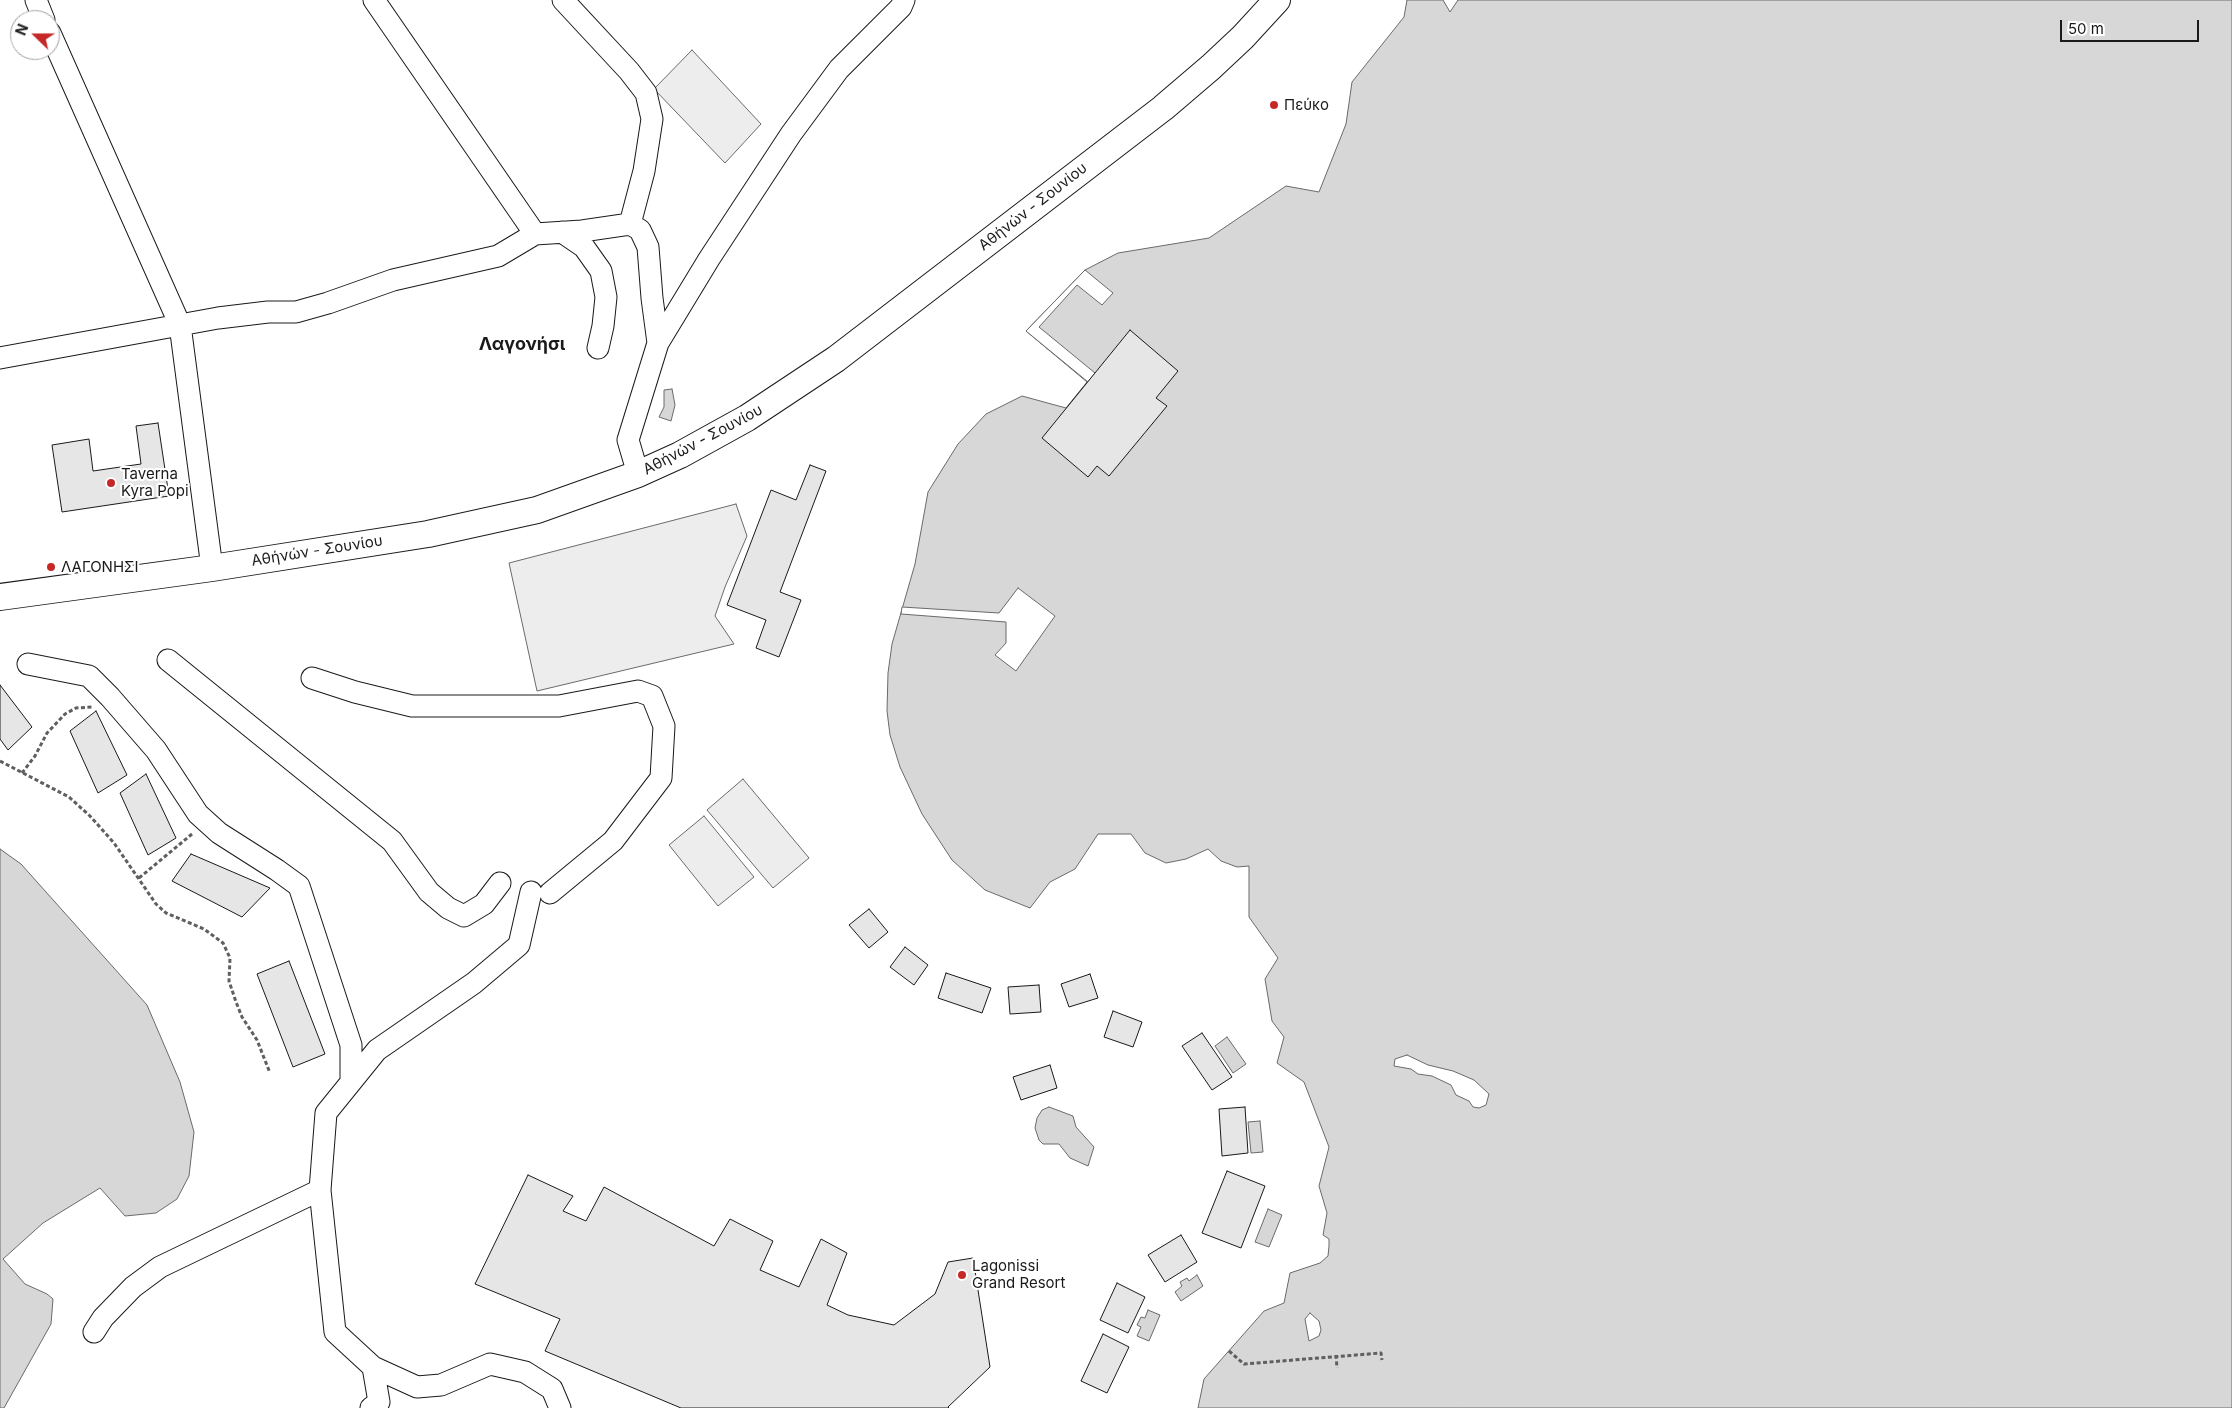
<!DOCTYPE html>
<meta charset="utf-8">
<style>
body{margin:0}
#map{position:relative;width:2232px;height:1408px;overflow:hidden;background:#fff;font-family:Inter,sans-serif}
canvas{display:block}
.north{position:absolute;left:10px;top:10px;width:50px;height:50px;box-sizing:border-box;background:#fff;border:1px solid #a3a3a3;border-radius:50%;rotate:292deg;font-size:14px;font-weight:700;line-height:20px;text-align:center;color:#1a1a1a}
.north::after{content:'';display:block;margin:auto;width:18px;height:22px;background:#c62828;clip-path:polygon(50% 0,100% 100%,50% 72%,0 100%)}
.scale{position:absolute;left:2060px;top:20px;width:139px;height:22px;box-sizing:border-box;border:2px solid #1a1a1a;border-top:0;padding-left:6px;font-size:15px;line-height:18px;white-space:nowrap;color:#1a1a1a;-webkit-text-stroke:4px #fff;paint-order:stroke}
</style>
<div id="map">
<canvas width="2232" height="1408"></canvas>
<div class="north">N</div>
<div class="scale">50 m</div>
</div>
<script>
const g = document.querySelector('canvas').getContext('2d');
g.lineJoin = 'round';
function fill(path, color) { g.fillStyle = color; g.fill(path, 'evenodd'); }
const shape = rows => new Path2D(rows.map(r => 'M' + r).join(''));
function strokePath(path, color, width, dash) { g.strokeStyle = color; g.lineWidth = width; g.lineCap = dash ? 'butt' : 'round'; g.setLineDash(dash || []); g.stroke(path); }
function drawText(font, color, halo, rows, align = 'center') {
  g.font = font + ' Inter,sans-serif'; g.lineWidth = 4; g.setLineDash([]); g.textBaseline = 'middle'; g.strokeStyle = halo; g.fillStyle = color; for (const [text, x, y, turn = 0] of rows) {
    g.save(); g.translate(x, y); g.rotate((+turn || 0) * Math.PI / 180); g.textAlign = isNaN(turn) ? turn : align; if (halo) g.strokeText(text, 0, 0); g.fillText(text, 0, 0); g.restore();
  }
}
const built = shape([
 [692,50,761,124,725,163,654,89,692,50],
 [736,504,747,536,725,587,715,616,734,644,537,691,509,563,736,504],
 [743,779,809,858,773,888,707,810,743,779],
 [704,816,754,877,718,906,669,845,704,816]
]);
const water = shape([
 [1407,0,1443,0,1450,12,1458,0,2232,0,2232,1408,1198,1408,1204,1379,1264,1311,1284,1303,1290,1273,1320,1263,1328,1256,1329,1246,1329,1239,1323,1235,1327,1213,1319,1186,1329,1147,1304,1082,1277,1063,1284,1037,1272,1021,1265,979,1278,958,1249,917,1249,866,1237,867,1221,861,1208,849,1186,859,1166,863,1145,853,1131,834,1098,834,1075,869,1050,882,1030,908,985,890,952,860,922,814,900,767,890,735,887,711,888,673,892,644,915,564,928,492,958,444,986,414,1022,396,1066,408,1087,382,1026,331,1085,270,1118,253,1209,238,1286,186,1319,192,1346,124,1352,82,1404,17,1407,0],
 [1407,1055,1428,1065,1453,1071,1474,1080,1489,1094,1486,1105,1479,1108,1473,1107,1469,1101,1456,1095,1451,1085,1432,1076,1418,1074,1411,1069,1394,1066,1395,1059,1407,1055],
 [1310,1313,1319,1321,1321,1330,1319,1336,1309,1341,1305,1319,1310,1313],
 [672,389,675,405,671,421,659,417,664,407,664,390,672,389],
 [0,849,21,864,147,1005,180,1082,194,1132,189,1176,177,1199,156,1213,125,1216,100,1188,43,1223,3,1259,25,1284,47,1294,53,1299,51,1324,4,1408,0,1408,0,849],
 [1227,1037,1246,1064,1233,1073,1215,1046,1227,1037],
 [1049,1107,1073,1116,1076,1127,1094,1147,1088,1166,1070,1158,1059,1144,1043,1144,1039,1140,1035,1128,1037,1118,1042,1110,1049,1107],
 [1260,1121,1263,1152,1251,1153,1248,1122,1260,1121],
 [1268,1209,1282,1215,1269,1247,1255,1242,1268,1209],
 [1197,1275,1203,1286,1181,1301,1175,1292,1182,1286,1180,1282,1187,1278,1189,1281,1197,1275],
 [1148,1310,1160,1315,1149,1341,1137,1336,1141,1327,1137,1325,1141,1317,1145,1318,1148,1310]
]);
const pier = shape([
 [1085,270,1113,293,1102,305,1077,285,1039,327,1095,373,1088,382,1026,331,1085,270],
 [1018,588,1055,616,1016,671,995,655,1006,643,1006,622,901,614,902,607,999,613,1018,588]
]);
const building = shape([
 [1130,330,1178,371,1156,398,1167,406,1109,476,1097,466,1088,477,1042,438,1130,330],
 [158,423,169,496,62,512,52,445,89,439,93,471,141,464,136,426,158,423],
 [810,465,826,471,780,592,801,600,779,657,756,648,766,620,727,605,771,490,796,500,810,465],
 [0,685,32,727,8,750,0,739,0,685],
 [96,711,127,775,98,793,70,731,96,711],
 [146,774,176,838,148,855,120,793,146,774],
 [191,854,270,888,242,917,172,881,191,854],
 [869,909,888,932,869,948,849,925,869,909],
 [905,947,928,965,914,985,890,967,905,947],
 [289,961,325,1054,293,1067,257,974,289,961],
 [946,973,991,988,982,1013,938,998,946,973],
 [1090,974,1098,998,1069,1007,1061,984,1090,974],
 [1039,985,1041,1012,1010,1014,1008,987,1039,985],
 [1113,1011,1142,1022,1133,1047,1104,1037,1113,1011],
 [1202,1033,1232,1077,1212,1090,1182,1046,1202,1033],
 [1050,1065,1057,1088,1021,1100,1013,1077,1050,1065],
 [1245,1107,1248,1153,1222,1156,1219,1109,1245,1107],
 [1227,1171,1265,1186,1241,1248,1202,1233,1227,1171],
 [528,1175,573,1196,563,1211,586,1221,604,1187,714,1246,730,1219,773,1241,760,1270,799,1287,821,1239,847,1253,827,1305,848,1315,894,1325,935,1294,948,1262,973,1258,990,1367,948,1407,949,1408,681,1408,545,1351,560,1319,475,1284,528,1175],
 [1181,1235,1197,1262,1165,1282,1148,1255,1181,1235],
 [1117,1283,1145,1297,1128,1333,1100,1320,1117,1283],
 [1103,1334,1129,1347,1107,1393,1081,1381,1103,1334]
]);
const path = shape([
 [0,761,69,797,90,816,114,843,156,904,166,913,204,929,223,943,230,958,229,981,236,1002,242,1017,257,1040,270,1073],
 [22,773,35,756,47,733,65,714,76,708,92,707],
 [139,878,192,834],
 [1229,1351,1244,1364,1381,1353,1382,1360],
 [1336,1355,1337,1368]
]);
const minor = shape([
 [36,0,44,20],
 [563,0,629,71,646,93,652,119,644,171,630,224],
 [50,33,180,325,212,568],
 [562,232,584,247,601,271,606,297,603,326,598,348],
 [535,234,582,231,630,224,640,230,648,247,652,298,658,343,628,440,638,474],
 [658,343,709,259,791,134,839,69,901,7,904,0],
 [0,358,218,318,268,312,296,312,328,303,393,280,498,256,535,234,374,0],
 [168,660,392,841,429,892,448,908,464,916,484,904,500,883],
 [28,664,89,676,110,697,156,750,198,814,219,833,277,870,299,886,351,1045,351,1082],
 [312,678,355,692,412,706,559,706,638,691,652,696,664,726,661,778,613,841,550,893],
 [94,1332,103,1318,133,1287,160,1267,320,1190],
 [373,1367,417,1387,441,1385,490,1364,525,1372,552,1389,560,1408],
 [371,1408,379,1402,373,1367,335,1332,320,1190,326,1113,377,1050,474,983,519,945,531,892]
]);
const major = shape([
 [0,597,212,568,428,534,537,510,638,474,680,455,747,418,836,359,1163,108,1211,67,1243,37,1277,0]
]);
const markers = [
 [1274,105,5,"#c62828"],
 [111,483,5,"#c62828"],
 [51,567,5,"#c62828"],
 [962,1275,5,"#c62828"]
];
const poiNames = [
 ["Πεύκο",1284,105],
 ["Taverna",121,474],
 ["Kyra Popi",121,491],
 ["ΛΑΓΟΝΗΣΙ",61,567],
 ["Lagonissi",972,1266],
 ["Grand Resort",972,1283]
];
const streetNames = [
 ["Αθήνών - Σουνίου",1033,207,-38],
 ["Αθήνών - Σουνίου",703,440,-28],
 ["Αθήνών - Σουνίου",317,551,-9]
];
const quarterNames = [
 ["Λαγονήσι",522,345]
];
fill(built, '#ededed');
strokePath(built, '#6a6a6a', 1);
fill(water, '#d7d7d7');
strokePath(water, '#6a6a6a', 1);
fill(pier, '#fff');
strokePath(pier, '#6a6a6a', 1);
fill(building, '#e6e6e6');
strokePath(building, '#1a1a1a', 1);
strokePath(minor, '#1a1a1a', 23);
strokePath(major, '#1a1a1a', 28);
strokePath(path, '#5f5f5f', 3, [4, 2.5]);
strokePath(minor, '#fff', 21);
strokePath(major, '#fff', 26);
for (const [x, y, r, color] of markers) { const dot = new Path2D(); dot.arc(x, y, r, 0, 2 * Math.PI); g.fillStyle = color; g.fill(dot); strokePath(dot, '#fff', 2); }
drawText('15px', '#1a1a1a', '#fff', poiNames, 'left');
drawText('15px', '#1a1a1a', '#fff', streetNames);
drawText('bold 18px', '#1a1a1a', '#fff', quarterNames);
</script>
